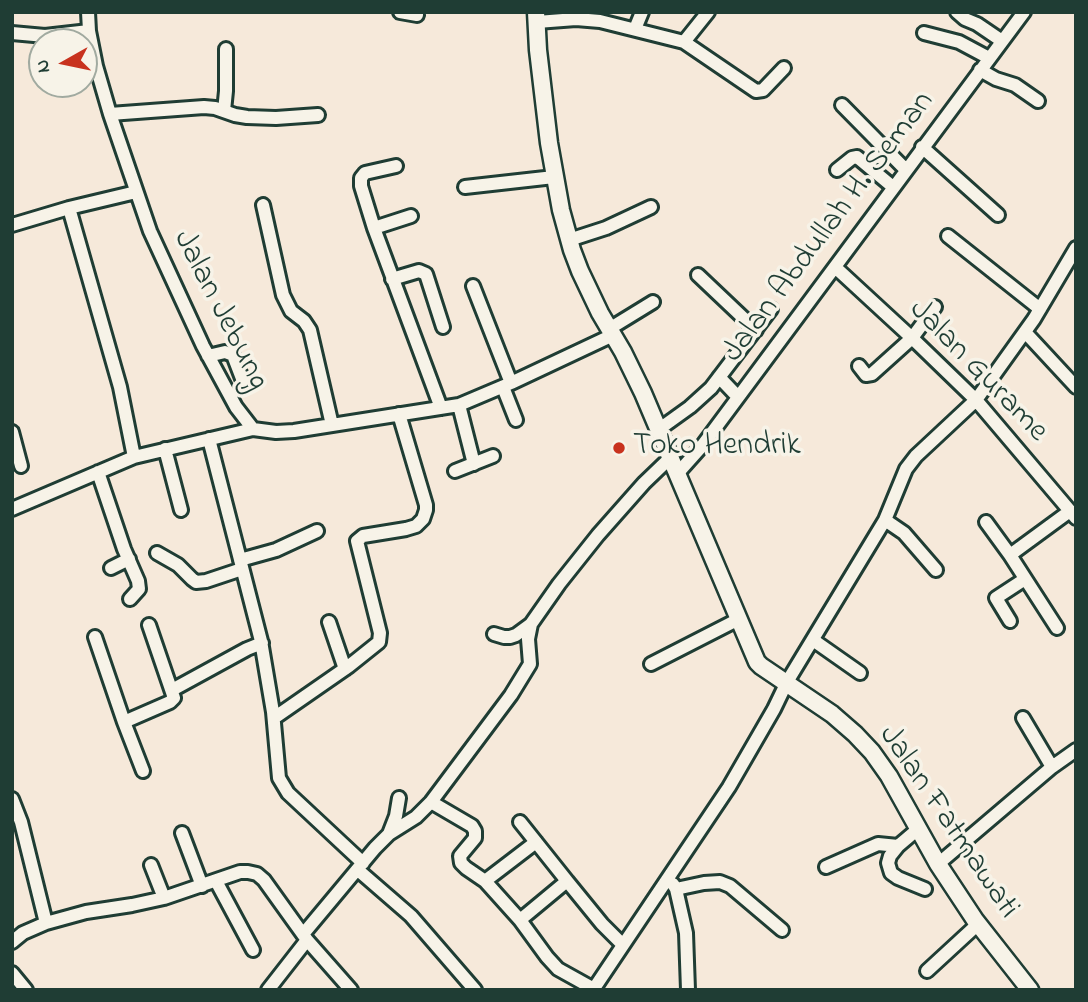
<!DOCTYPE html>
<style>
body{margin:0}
#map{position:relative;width:1088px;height:1002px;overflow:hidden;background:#f6e9da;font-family:"Indie Flower",sans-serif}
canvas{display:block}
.frame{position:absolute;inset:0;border:14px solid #1f3d34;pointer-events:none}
.north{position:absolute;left:28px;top:28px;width:70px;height:70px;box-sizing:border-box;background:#f7f3e8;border:2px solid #a1aaa0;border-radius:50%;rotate:261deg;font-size:19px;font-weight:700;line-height:28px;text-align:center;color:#1f3d34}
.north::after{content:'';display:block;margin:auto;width:24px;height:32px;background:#c8321e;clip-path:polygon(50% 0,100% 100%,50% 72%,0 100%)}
</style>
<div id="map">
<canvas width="1088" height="1002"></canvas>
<div class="frame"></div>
<div class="north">N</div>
</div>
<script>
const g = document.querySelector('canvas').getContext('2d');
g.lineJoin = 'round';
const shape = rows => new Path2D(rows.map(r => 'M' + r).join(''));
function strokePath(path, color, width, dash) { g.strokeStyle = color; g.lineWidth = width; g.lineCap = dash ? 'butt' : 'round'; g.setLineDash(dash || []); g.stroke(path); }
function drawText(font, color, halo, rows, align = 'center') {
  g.font = font + ' "Indie Flower",sans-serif'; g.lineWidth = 7; g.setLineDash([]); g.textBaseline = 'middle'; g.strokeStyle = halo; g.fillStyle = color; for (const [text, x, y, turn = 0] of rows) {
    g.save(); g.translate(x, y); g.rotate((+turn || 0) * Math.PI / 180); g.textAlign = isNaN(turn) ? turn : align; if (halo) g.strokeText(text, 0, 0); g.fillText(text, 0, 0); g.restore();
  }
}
const minor = shape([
 [88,12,89,31,96,66,110,114,150,231,203,346,236,407,253,429,276,432,294,431,459,405,511,383,613,335],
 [400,12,417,15],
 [957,12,965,19,977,24,1002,41],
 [537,22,576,19,600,21,684,42,708,12],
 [635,29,642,12],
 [12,33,45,36,89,31],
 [924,33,959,42,989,58],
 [684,42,756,91,763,90,784,68],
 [980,70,996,79,1015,85,1038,101],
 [842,105,906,170],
 [224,111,226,91,226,49],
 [110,114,204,107,215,108,235,115,247,117,276,118,318,115],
 [922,147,998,215],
 [396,166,365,173,361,178,361,186,374,228,441,408],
 [837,170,852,158,857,157,893,187],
 [465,187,554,177],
 [263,205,283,295,291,311,304,321,310,330,332,425],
 [69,208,120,387,134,457],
 [12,225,69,208,136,192],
 [374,228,411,216],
 [948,236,1040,309],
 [569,240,606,228,651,207],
 [835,267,912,338,976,400,1076,518],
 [698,275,756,330],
 [392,279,419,271,426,274,443,327],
 [473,286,511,383],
 [609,329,653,302],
 [1025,332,1076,387],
 [208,356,225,352,233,355,243,381],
 [859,366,866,375,872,374,912,338,935,307],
 [719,377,738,397],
 [503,387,516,420],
 [459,405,474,464],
 [658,430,690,407,711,388,771,309],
 [12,432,21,466],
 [209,439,261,641,273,712,279,778,288,793,363,863],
 [165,449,181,510],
 [455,471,493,456],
 [98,472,124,549,138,581,139,589,130,599],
 [677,474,702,446,1024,12],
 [12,509,134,457,253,429],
 [885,520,904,533,936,570],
 [986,522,1010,555,1057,628],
 [157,553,178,565,192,579,196,582,206,581,242,569],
 [1010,555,1070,511],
 [240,560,276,550,317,531],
 [111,568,129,559],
 [1010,621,996,598,1025,579],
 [329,622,345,669],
 [494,634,504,637,510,637,516,635,531,624,559,584,598,535,644,483,670,458],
 [95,637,124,722,143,771],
 [813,640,860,673],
 [651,664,739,619],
 [172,690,247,649,262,643],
 [274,718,349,666,379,642,380,633,357,541,363,536,406,529,416,526,423,519,426,510,426,505,399,414],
 [124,722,170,702,174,698,149,625],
 [1052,767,1076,750],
 [12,799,21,822,46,923],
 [431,802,472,826,475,831,475,838,460,856,461,863,466,868,485,881,520,920],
 [520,822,567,881],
 [918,829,898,846,890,856,888,863,891,873,898,878,925,889],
 [182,833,202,886],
 [389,834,396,816,399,798],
 [938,864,1052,767,1023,718],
 [151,865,164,898],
 [826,867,878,844,898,846],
 [358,870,411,916,475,990],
 [216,881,253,950],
 [485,881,536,842],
 [673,884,676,889,686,933,688,990],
 [676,889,704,883,720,882,730,886,782,930],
 [304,933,375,848,389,834,416,817,431,802,511,695,530,664,528,639,531,624],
 [12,942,23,933,46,923,86,912,132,905,164,898,240,872,248,872,257,874,264,880,307,940,351,990],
 [927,971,978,924],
 [12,973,26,990],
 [594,989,558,969,547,957,520,920,567,881,602,924,623,945],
 [268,990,307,940],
 [593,990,729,787,774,709,787,682,885,520,906,469,916,456,976,400,1034,319,1076,248]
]);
const tertiary = shape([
 [536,12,538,50,549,143,561,210,572,250,580,271,600,313,623,352,643,393,757,662,761,666,832,714,855,734,872,752,889,776,938,864,975,920,1030,990]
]);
const markers = [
 [619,448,7,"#c8321e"]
];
const streetNames = [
 ["Jalan Abdullah H. Seman",830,228,-53],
 ["Jalan Jebung",219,311,63],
 ["Jalan Gurame",977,372,46],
 ["Jalan Fatmawati",947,823,56]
];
const poiNames = [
 ["Toko Hendrik",633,448]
];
strokePath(minor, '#1f3d34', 18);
strokePath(tertiary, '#1f3d34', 21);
strokePath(minor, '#f7f3e8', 12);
strokePath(tertiary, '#f7f3e8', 16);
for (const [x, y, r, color] of markers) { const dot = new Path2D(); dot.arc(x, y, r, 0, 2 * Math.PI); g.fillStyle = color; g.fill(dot); strokePath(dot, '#f7f3e8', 2.5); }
drawText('32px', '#1f3d34', '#f7f3e8', streetNames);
drawText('32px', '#1f3d34', '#f7f3e8', poiNames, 'left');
</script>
